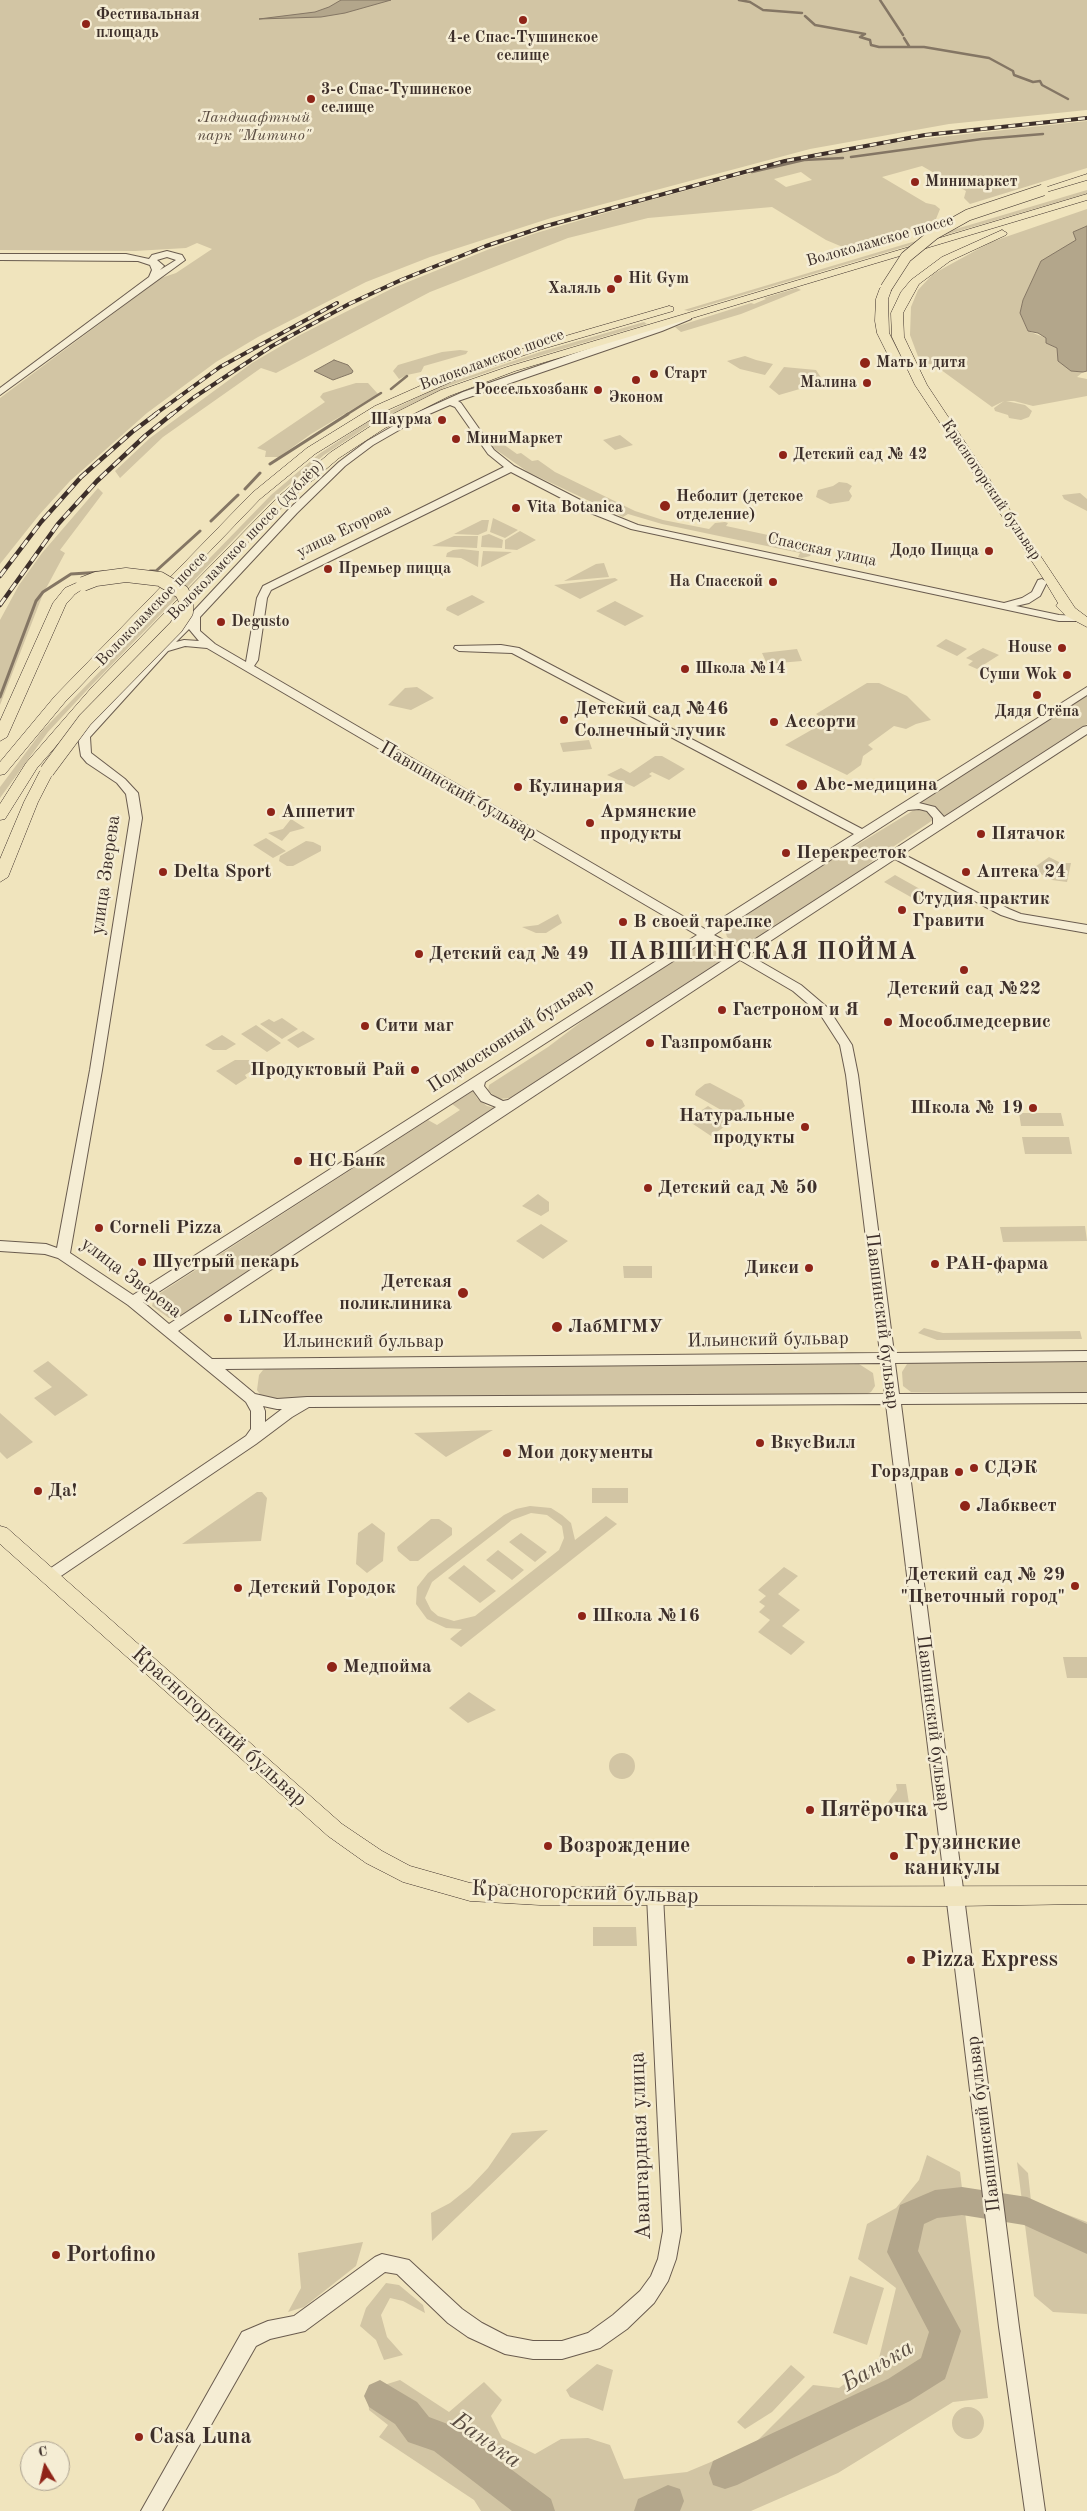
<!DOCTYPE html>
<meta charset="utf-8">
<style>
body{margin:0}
#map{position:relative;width:1087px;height:2511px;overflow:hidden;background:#f0e4bd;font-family:"Old Standard TT",serif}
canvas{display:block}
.north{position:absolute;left:20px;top:2441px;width:50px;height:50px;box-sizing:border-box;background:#f5edd4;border:1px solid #aba190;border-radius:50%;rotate:351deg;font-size:14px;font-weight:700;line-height:20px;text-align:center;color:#3d2f2a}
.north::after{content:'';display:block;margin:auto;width:18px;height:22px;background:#8f2418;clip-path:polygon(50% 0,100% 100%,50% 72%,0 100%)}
</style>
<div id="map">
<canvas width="1087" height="2511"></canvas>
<div class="north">С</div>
</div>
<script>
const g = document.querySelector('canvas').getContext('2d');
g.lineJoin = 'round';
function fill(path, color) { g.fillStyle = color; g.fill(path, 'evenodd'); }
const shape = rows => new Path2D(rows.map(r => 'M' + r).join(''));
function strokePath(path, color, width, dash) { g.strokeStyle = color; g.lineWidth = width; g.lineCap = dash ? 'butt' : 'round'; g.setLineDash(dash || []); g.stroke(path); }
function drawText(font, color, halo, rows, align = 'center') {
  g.font = font + ' "Old Standard TT",serif'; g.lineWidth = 5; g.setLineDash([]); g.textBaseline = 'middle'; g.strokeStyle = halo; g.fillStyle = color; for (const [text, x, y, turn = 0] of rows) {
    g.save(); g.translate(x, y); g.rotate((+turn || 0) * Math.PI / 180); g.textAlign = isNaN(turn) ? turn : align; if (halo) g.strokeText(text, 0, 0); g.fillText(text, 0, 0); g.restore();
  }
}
const green = shape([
 [0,0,1087,0,1087,110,949,124,810,149,551,218,430,257,366,282,258,337,216,362,147,413,70,481,39,515,0,564,0,398,161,278,176,273,212,249,197,243,186,248,135,251,0,250],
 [1087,121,1087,168,970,204,964,198,966,191,922,166,882,177,926,203,935,205,940,209,936,219,922,226,845,248,826,240,772,207,648,218,568,238,430,292,276,373,261,368,163,437,120,478,115,471,150,438,252,363,298,336,393,288,487,250,536,233,636,204,762,170,832,154,912,140],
 [801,172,812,180,786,187,774,179],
 [1087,190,1087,193,1078,196,884,253,689,311,684,310],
 [1087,209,1087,226,1073,232,1077,240,1041,261,1023,300,1020,313,1028,331,1046,338,1046,343,1057,348,1071,371,1083,372,1077,377,1087,379,1087,396,1033,406,1014,401,1006,401,1025,405,1032,411,1029,417,1021,420,1009,418,1008,415,995,411,994,408,1004,401,992,407,933,364,925,364,919,359,910,335,911,307,918,290,933,274,991,242],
 [797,288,801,290,741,314,681,332,675,327,751,303,754,304,766,299,764,298],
 [644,322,647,324,505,366,448,386,373,423,324,455,276,496,88,689,48,732,0,798,0,787,42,731,271,495,319,454,369,421,443,385,540,352],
 [460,350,468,351,466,354,424,366,421,372,407,375,399,379,393,371,398,365,442,352],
 [745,356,756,360,773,364,765,375,740,369,727,361],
 [784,367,816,370,824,382,779,395,769,387],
 [356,383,368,383,378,394,311,434,279,457,265,457,266,451,257,448,325,402,320,397,323,393],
 [620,435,633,445,615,450,603,440],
 [507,440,503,444,517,454,521,453,532,461,538,460,555,472,635,511,663,520,709,529,715,523,725,522,728,523,726,526,782,538,780,542,807,550,809,547,813,551,810,556,802,558,798,557,800,553,662,524,628,514,623,517,528,472,492,447,496,441],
 [839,482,847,483,852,486,849,491,852,496,849,501,830,504,816,497,818,490,833,486],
 [98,488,103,493,60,550,65,553,43,594,0,705,0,620,19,585,42,553],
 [1080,493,1087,499,1087,511,1064,499,1062,495],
 [493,518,518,530,505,538,490,532],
 [482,520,489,520,487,531,478,535,454,534],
 [520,531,536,540,517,550,505,549,505,540],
 [489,534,503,540,502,548,481,547,482,536],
 [454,536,478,536,477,548,432,546],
 [462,549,479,551,478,567,461,558,446,557,447,553,453,550],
 [483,551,512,552,481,567],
 [604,563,609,577,564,581,596,564],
 [615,578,618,580,580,599,554,585],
 [472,595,485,602,458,616,446,610,447,607],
 [615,601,644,616,625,626,596,611],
 [946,639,967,649,957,656,936,646],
 [983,648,999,655,977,669,968,665,973,661,966,658],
 [797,649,802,661,767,664,762,653],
 [867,683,879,683,907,696,931,720,916,724,906,729,894,726,868,745,873,749,863,756,861,765,847,775,785,745,827,721,816,714],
 [417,687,434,698,411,710,388,705,405,688],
 [1087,694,1087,724,943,818,939,810,931,805,917,804],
 [589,740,592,749,563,752,560,743],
 [655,756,662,756,685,769,669,780,652,772,649,774,652,776,634,787,607,775,621,768,630,773],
 [920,809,933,814,933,820,875,859,855,875,749,944,738,944,727,937,725,930,728,925,808,875,914,810],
 [291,819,305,828,290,832,282,841,268,833,283,829],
 [266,838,286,851,273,858,253,845],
 [306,841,313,842,321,846,321,851,293,866,287,866,279,861,280,856],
 [1049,857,1061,863,1071,863,1067,882,1052,880,1032,869],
 [895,875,936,898,925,905,884,882],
 [558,914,562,923,546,933,536,933,522,927,538,925],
 [701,945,718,952,723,959,722,962,510,1098,499,1099,488,1091,489,1085,548,1047,593,1013,695,946],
 [282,1018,298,1029,282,1039,260,1024,269,1019,274,1022],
 [256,1025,281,1043,267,1052,241,1034],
 [303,1031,315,1039,298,1048,287,1040],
 [222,1035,236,1044,226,1050,213,1050,205,1045],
 [235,1060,262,1060,266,1062,245,1075,247,1078,236,1085,216,1071],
 [710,1083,742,1100,745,1106,734,1114,728,1114,695,1095,696,1091,705,1084],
 [473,1091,477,1098,487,1106,496,1108,184,1315,169,1318,152,1306,154,1297,428,1120,437,1125,460,1110,452,1104],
 [708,1106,723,1116,724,1127,711,1136,687,1120],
 [1019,1113,1061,1113,1064,1126,1021,1126],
 [1022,1137,1069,1137,1072,1154,1025,1154],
 [538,1194,549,1202,549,1211,541,1216,522,1206],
 [541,1224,568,1241,543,1259,516,1241],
 [1085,1226,1087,1241,1003,1242,1000,1227],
 [623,1266,652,1266,652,1278,624,1278],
 [924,1328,943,1333,1080,1331,1082,1339,937,1340,918,1333],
 [1087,1360,1087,1392,911,1392,903,1386,902,1372,907,1364,913,1362],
 [48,1361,88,1395,55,1416,34,1398,52,1387,33,1371],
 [859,1364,873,1373,875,1386,871,1392,863,1396,271,1398,261,1396,257,1390,259,1375,263,1370,271,1367],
 [0,1413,33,1442,7,1459,0,1452],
 [493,1430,446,1457,414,1433],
 [628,1488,628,1503,592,1503,592,1488],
 [257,1492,262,1492,267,1498,261,1541,182,1544],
 [530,1506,551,1508,562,1515,571,1523,575,1540,606,1516,617,1524,461,1647,450,1639,462,1629,446,1628,427,1619,416,1604,417,1587,428,1573,504,1515,516,1509],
 [531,1513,547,1515,562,1526,564,1538,559,1550,475,1616,454,1621,438,1616,431,1610,425,1598,432,1582,512,1520],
 [431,1519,439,1519,452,1528,452,1535,418,1561,410,1561,398,1551,397,1547],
 [372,1523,385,1533,383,1561,367,1573,356,1564,358,1533],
 [521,1533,547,1552,535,1562,509,1542],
 [498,1550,524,1570,512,1580,486,1560],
 [464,1565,496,1591,480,1603,448,1578],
 [784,1567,798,1576,778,1594,800,1610,782,1626,805,1642,791,1655,758,1632,770,1620,759,1612,765,1606,759,1602,766,1596,758,1590],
 [1063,1657,1087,1657,1087,1678,1067,1678],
 [469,1692,496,1710,468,1723,449,1708],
 '609 1766a13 13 0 1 1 26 0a13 13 0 1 1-26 0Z',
 [896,1784,906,1784,910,1810,887,1810,886,1805,897,1790],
 [593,1927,636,1927,637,1946,593,1946],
 [548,2130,535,2142,432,2241,431,2213,450,2203,470,2187,488,2168,512,2133],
 [927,2155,960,2172,988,2398,953,2402,838,2473,751,2511,481,2511,474,2500,379,2437,388,2425,369,2410,368,2390,400,2380,449,2412,484,2382,502,2400,491,2416,502,2438,535,2454,561,2439,588,2438,610,2445,624,2479,687,2472,754,2444,813,2385,839,2388,879,2358,896,2288,858,2259,867,2224,896,2208,919,2180],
 [1017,2162,1028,2173,1031,2201,1087,2222,1087,2314,1053,2312,1034,2296],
 [363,2242,356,2266,304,2307,288,2312,301,2288,298,2253],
 [850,2276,884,2288,867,2345,833,2333],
 [386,2283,399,2285,423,2305,425,2313,403,2301,390,2298,381,2315,387,2337,403,2355,384,2360,376,2340,360,2326,366,2308],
 [597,2364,613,2370,603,2411,570,2397,566,2390],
 [791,2365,805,2377,772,2412,745,2429,737,2422],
 '952 2423a16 16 0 1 1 32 0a16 16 0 1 1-32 0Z'
]);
const water = shape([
 [341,0,391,0,345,13,321,17,259,19,315,12,329,7,341,0],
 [1087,226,1087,371,1083,372,1071,371,1058,361,1057,348,1046,343,1046,338,1038,333,1028,331,1020,313,1023,300,1041,261,1076,240,1073,232,1087,226],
 [334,360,348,365,353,371,352,373,333,380,314,371,334,360]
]);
const streamFar1 = shape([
 [739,0,750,2,763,10,802,13],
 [880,0,903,35],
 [805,16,815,25,865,34,860,37,870,40,871,45,879,47,924,47,989,58,1013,71,1014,75,1033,82,1040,81,1042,85,1068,99],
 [904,38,909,46],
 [851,157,982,139,1043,134],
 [752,172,804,160,843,158],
 [391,389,407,376],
 [346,415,381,393]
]);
const stream = shape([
 [270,464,348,414],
 [245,489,260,473],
 [211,521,238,495],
 [150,571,156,571,200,531],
 [0,697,36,601,43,592,71,574,103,572]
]);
const river = shape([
 [962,2187,1027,2197,1087,2224,1087,2254,1024,2225,962,2215,937,2218,924,2224,918,2251,961,2331,945,2379,910,2401,737,2485,725,2489,713,2485,709,2473,713,2461,888,2379,921,2358,929,2332,887,2252,900,2205,935,2190,962,2187],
 [380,2380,417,2402,429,2417,453,2426,551,2499,555,2511,512,2511,434,2451,408,2442,395,2424,369,2407,364,2396,369,2385,380,2380],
 [668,2485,680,2489,684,2501,680,2511,634,2511,638,2499,668,2485]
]);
const minor = shape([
 [167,251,182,255,185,260,0,395,0,388,149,277,152,270,150,265,138,261,0,260,0,254,126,254,149,259,152,255,167,251],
 [167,257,176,260,160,270,164,266,157,260,167,257],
 [688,314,691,315,691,319,662,331,458,401,461,403,494,450,514,466,596,508,638,525,1004,603,1022,598,1032,592,1038,580,1042,579,1047,582,1040,596,1029,603,1016,606,1059,615,1080,616,1085,619,1084,621,1059,621,631,529,588,512,511,472,271,590,267,598,258,660,254,666,705,929,854,834,512,653,459,651,454,648,455,646,501,645,519,648,862,829,1087,687,1087,695,919,803,935,807,944,817,1083,727,1087,726,1087,734,903,854,1009,909,1021,914,1087,925,1087,933,1019,921,1001,915,895,859,749,955,801,985,828,1008,852,1045,858,1075,894,1353,1087,1351,1087,1361,895,1363,899,1394,1087,1393,1087,1403,901,1404,1019,2327,1045,2511,1025,2511,999,2327,886,1404,309,1407,292,1417,256,1444,55,1580,50,1582,45,1580,42,1576,45,1572,246,1436,251,1429,251,1411,246,1402,128,1305,58,1258,45,1254,0,1251,0,1241,46,1244,57,1248,90,1070,130,818,126,794,117,783,87,763,81,756,78,737,85,727,289,509,339,462,367,441,414,414,463,392,688,314],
 [450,405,455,407,488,454,504,467,263,586,257,598,246,662,215,644,200,631,200,617,297,513,345,466,373,445,420,418,450,405],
 [189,629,199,641,184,640,176,642,189,629],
 [185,646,207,648,697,935,133,1295,70,1253,102,1070,142,818,138,793,125,779,91,753,90,737,168,651,185,646],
 [919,809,927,811,933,818,933,824,740,949,714,935,908,810,919,809],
 [706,940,731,955,508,1100,503,1101,491,1095,484,1086,485,1082,706,940],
 [740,960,793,991,820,1014,840,1045,846,1075,880,1353,212,1359,178,1331,740,960],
 [473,1090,481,1101,496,1107,169,1324,143,1302,473,1090],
 [881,1363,885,1394,307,1397,277,1399,255,1394,225,1369,881,1363],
 [263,1406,277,1409,282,1409,265,1422,265,1411,263,1406],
 [655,1889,661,1891,663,1896,681,2231,676,2259,668,2281,654,2303,627,2329,600,2348,562,2359,533,2359,505,2354,468,2337,448,2323,397,2274,385,2272,305,2331,270,2339,256,2346,162,2511,141,2511,242,2332,268,2321,294,2316,375,2257,382,2254,409,2260,462,2309,482,2323,507,2336,533,2341,562,2341,588,2333,613,2315,640,2291,651,2276,658,2259,663,2231,647,1896,649,1891,655,1889]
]);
const major = shape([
 [1087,174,1087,180,1043,193,1038,190,1087,174],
 [1087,194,1087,200,515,371,449,396,385,428,339,458,286,503,103,692,37,768,5,819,0,820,0,804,26,763,93,686,278,497,331,452,377,422,441,390,507,367,1087,194],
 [1002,230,1007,233,1006,235,950,261,919,284,903,313,904,337,927,385,1075,608,1087,617,1087,627,1066,616,1056,606,1058,603,1043,578,915,385,892,337,891,313,901,292,911,280,942,257,1002,230],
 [886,285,892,288,888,299,889,333,903,361,897,365,891,361,877,333,875,321,876,299,880,288,886,285],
 [669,306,673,307,673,311,539,350,464,376,383,412,315,454,260,499,65,702,5,774,0,775,0,762,55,696,252,493,307,448,375,406,456,370,531,346,669,306],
 [83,580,90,584,75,594,66,604,7,737,0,741,0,721,53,603,65,588,83,580],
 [47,767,54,771,38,802,8,877,0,882,0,859,24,802,40,771,47,767],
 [0,1526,7,1528,342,1824,382,1851,410,1866,470,1883,540,1887,1087,1886,1087,1904,955,1906,540,1905,470,1901,403,1882,366,1863,328,1836,0,1544,0,1526]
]);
const railFar1 = shape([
 [154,415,220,367,337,303],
 [171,415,193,398,272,346,349,304,401,280,486,246,546,226,785,161,925,135,1087,118]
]);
const rail = shape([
 [0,576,41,522,81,477,132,432,156,414],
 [0,605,58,524,97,481,145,436,172,414]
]);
const majorBridgeFar1 = shape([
 [886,288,906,257,934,234,968,215,1043,190]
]);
const majorBridge = shape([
 [47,771,85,720,176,627,186,612,186,601,182,592,160,579,126,575,96,579,83,584]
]);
const markers = [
 [523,20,5,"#8f2418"],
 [86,24,5,"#8f2418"],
 [311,99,5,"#8f2418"],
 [915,182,5,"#8f2418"],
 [618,279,5,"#8f2418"],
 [611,289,5,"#8f2418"],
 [865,363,6,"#8f2418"],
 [654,374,5,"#8f2418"],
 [636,380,5,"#8f2418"],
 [867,383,5,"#8f2418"],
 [598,390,5,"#8f2418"],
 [442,420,5,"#8f2418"],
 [456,439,5,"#8f2418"],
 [783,455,5,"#8f2418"],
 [665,506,6,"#8f2418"],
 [516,508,5,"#8f2418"],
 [989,551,5,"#8f2418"],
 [328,569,5,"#8f2418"],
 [773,582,5,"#8f2418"],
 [221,622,5,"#8f2418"],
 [1062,648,5,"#8f2418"],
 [685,669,5,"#8f2418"],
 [1067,675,5,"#8f2418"],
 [1037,695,5,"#8f2418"],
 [564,720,5,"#8f2418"],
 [774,722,5,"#8f2418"],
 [802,785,6,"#8f2418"],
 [518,787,5,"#8f2418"],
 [271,812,5,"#8f2418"],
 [590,823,5,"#8f2418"],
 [981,834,5,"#8f2418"],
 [786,853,5,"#8f2418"],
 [163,872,5,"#8f2418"],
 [966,872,5,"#8f2418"],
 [902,910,5,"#8f2418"],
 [623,922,5,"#8f2418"],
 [419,954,5,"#8f2418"],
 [964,970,5,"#8f2418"],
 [722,1010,5,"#8f2418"],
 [888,1022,5,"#8f2418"],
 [365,1026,5,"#8f2418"],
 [650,1043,5,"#8f2418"],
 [415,1070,5,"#8f2418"],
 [1033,1108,5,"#8f2418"],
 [805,1127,5,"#8f2418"],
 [298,1161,5,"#8f2418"],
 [648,1188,5,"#8f2418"],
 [99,1228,5,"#8f2418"],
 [142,1262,5,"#8f2418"],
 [935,1264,5,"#8f2418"],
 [809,1268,5,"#8f2418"],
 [463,1293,6,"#8f2418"],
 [228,1318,5,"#8f2418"],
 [557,1327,6,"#8f2418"],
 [760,1443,5,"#8f2418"],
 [507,1453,5,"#8f2418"],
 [974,1468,5,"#8f2418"],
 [959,1472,5,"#8f2418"],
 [38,1491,5,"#8f2418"],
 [965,1506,6,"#8f2418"],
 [1075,1586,5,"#8f2418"],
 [238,1588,5,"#8f2418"],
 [582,1616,5,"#8f2418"],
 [332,1667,6,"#8f2418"],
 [810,1810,5,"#8f2418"],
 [548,1846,5,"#8f2418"],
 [894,1856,5,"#8f2418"],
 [911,1960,5,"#8f2418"],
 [56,2255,5,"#8f2418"],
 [139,2437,5,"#8f2418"]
];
const farPoinames = [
 ["Фестивальная",96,15],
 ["площадь",96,33],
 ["4-е Спас-Тушинское",523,38,"center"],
 ["селище",523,56,"center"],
 ["3-е Спас-Тушинское",321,90],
 ["селище",321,108],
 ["Минимаркет",925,182],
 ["Hit Gym",628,279],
 ["Халяль",601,289,"right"],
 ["Мать и дитя",876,363],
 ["Старт",664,374],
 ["Малина",857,383,"right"],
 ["Россельхозбанк",588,390,"right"],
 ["Эконом",636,398,"center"],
 ["Шаурма",432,420,"right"],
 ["МиниМаркет",466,439],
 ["Детский сад № 42",793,455],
 ["Неболит (детское",676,497],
 ["отделение)",676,515],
 ["Vita Botanica",526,508],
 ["Додо Пицца",979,551,"right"],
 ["Премьер пицца",338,569],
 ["На Спасской",763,582,"right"],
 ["Degusto",231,622],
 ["House",1052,648,"right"],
 ["Школа №14",695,669],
 ["Суши Wok",1057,675,"right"],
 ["Дядя Стёпа",1037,712,"center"]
];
const farParknames = [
 ["Ландшафтный",254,118],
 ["парк \"Митино\"",254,136]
];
const farStreetnames = [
 ["Волоколамское шоссе",880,241,-16],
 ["Волоколамское шоссе",492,360,-20],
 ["Красногорский бульвар",991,490,56],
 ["улица Егорова",344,531,-26],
 ["Волоколамское шоссе (дублёр)",246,540,-46],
 ["Спасская улица",822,550,12],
 ["Волоколамское шоссе",152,609,-46]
];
const poiNames = [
 ["Детский сад №46",574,709],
 ["Солнечный лучик",574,731],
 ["Ассорти",784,722],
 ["Abc-медицина",813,785],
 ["Кулинария",528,787],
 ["Аппетит",281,812],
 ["Армянские",600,812],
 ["продукты",600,834],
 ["Пятачок",991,834],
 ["Перекресток",796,853],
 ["Delta Sport",173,872],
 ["Аптека 24",976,872],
 ["Студия практик",912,899],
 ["Гравити",912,921],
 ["В своей тарелке",633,922],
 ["Детский сад № 49",429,954],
 ["Детский сад №22",964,989,"center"],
 ["Гастроном и Я",732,1010],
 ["Мособлмедсервис",898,1022],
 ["Сити маг",375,1026],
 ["Газпромбанк",660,1043],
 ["Продуктовый Рай",405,1070,"right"],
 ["Школа № 19",1023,1108,"right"],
 ["Натуральные",795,1116,"right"],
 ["продукты",795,1138,"right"],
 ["НС Банк",308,1161],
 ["Детский сад № 50",658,1188],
 ["Corneli Pizza",109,1228],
 ["Шустрый пекарь",152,1262],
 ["РАН-фарма",945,1264],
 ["Дикси",799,1268,"right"],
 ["Детская",452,1282,"right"],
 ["поликлиника",452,1304,"right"],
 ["LINcoffee",238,1318],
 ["ЛабМГМУ",568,1327],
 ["ВкусВилл",770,1443],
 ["Мои документы",517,1453],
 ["СДЭК",984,1468],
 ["Горздрав",949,1472,"right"],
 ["Да!",48,1491],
 ["Лабквест",976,1506],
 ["Детский сад № 29",1065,1575,"right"],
 ["\"Цветочный город\"",1065,1597,"right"],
 ["Детский Городок",248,1588],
 ["Школа №16",592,1616],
 ["Медпойма",343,1667]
];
const streetNames = [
 ["Павшинский бульвар",458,791,30],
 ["улица Зверева",106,875,-82],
 ["Подмосковный бульвар",511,1036,-33],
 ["улица Зверева",131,1278,37],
 ["Павшинский бульвар",882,1321,83],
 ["Ильинский бульвар",768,1340,-1],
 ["Ильинский бульвар",363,1342],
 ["Павшинский бульвар",933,1723,83],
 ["Павшинский бульвар",984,2124,-97]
];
const nearStreetnames = [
 ["Красногорский бульвар",219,1727,42],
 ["Красногорский бульвар",585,1893,2],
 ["Авангардная улица",641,2146,-92]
];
const nearPoinames = [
 ["Пятёрочка",820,1810],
 ["Грузинские",904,1843],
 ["каникулы",904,1868],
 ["Возрождение",558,1846],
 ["Pizza Express",921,1960],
 ["Portofino",66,2255],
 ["Casa Luna",149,2437]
];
const districtNames = [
 ["ПАВШИНСКАЯ ПОЙМА",763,953]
];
const nearWaternames = [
 ["Банька",878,2366,-31],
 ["Банька",486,2441,35]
];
fill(green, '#d2c5a4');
fill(water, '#b3a68b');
strokePath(water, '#847664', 1);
strokePath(streamFar1, '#847664', 2.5);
strokePath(stream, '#847664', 3);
fill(river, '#b3a68b');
strokePath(minor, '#6a5c4f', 2);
strokePath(major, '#3d2f2a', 1);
fill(minor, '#f5edd4');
fill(major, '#f0e4bd');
strokePath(railFar1, '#3d2f2a', 4);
strokePath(rail, '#3d2f2a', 4.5);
strokePath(railFar1, '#f5edd4', 2.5, [7]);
strokePath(rail, '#f5edd4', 3, [9]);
strokePath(majorBridgeFar1, '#3d2f2a', 12, []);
strokePath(majorBridge, '#3d2f2a', 15, []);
strokePath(majorBridgeFar1, '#f0e4bd', 11);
strokePath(majorBridge, '#f0e4bd', 14);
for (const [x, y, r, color] of markers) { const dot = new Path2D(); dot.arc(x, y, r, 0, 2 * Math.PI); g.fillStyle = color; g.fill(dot); strokePath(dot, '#f5edd4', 2); }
drawText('bold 16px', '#3d2f2a', '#f5edd4', farPoinames, 'left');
drawText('italic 16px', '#5b4d42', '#f5edd4', farParknames);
drawText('16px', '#3d2f2a', '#f5edd4', farStreetnames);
drawText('bold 19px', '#3d2f2a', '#f5edd4', poiNames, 'left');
drawText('19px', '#3d2f2a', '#f5edd4', streetNames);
drawText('22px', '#3d2f2a', '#f5edd4', nearStreetnames);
drawText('bold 22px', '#3d2f2a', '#f5edd4', nearPoinames, 'left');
g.letterSpacing = '1px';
drawText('bold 24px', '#3d2f2a', '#f5edd4', districtNames);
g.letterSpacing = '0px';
drawText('italic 24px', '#5a4d42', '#f5edd4', nearWaternames);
</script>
